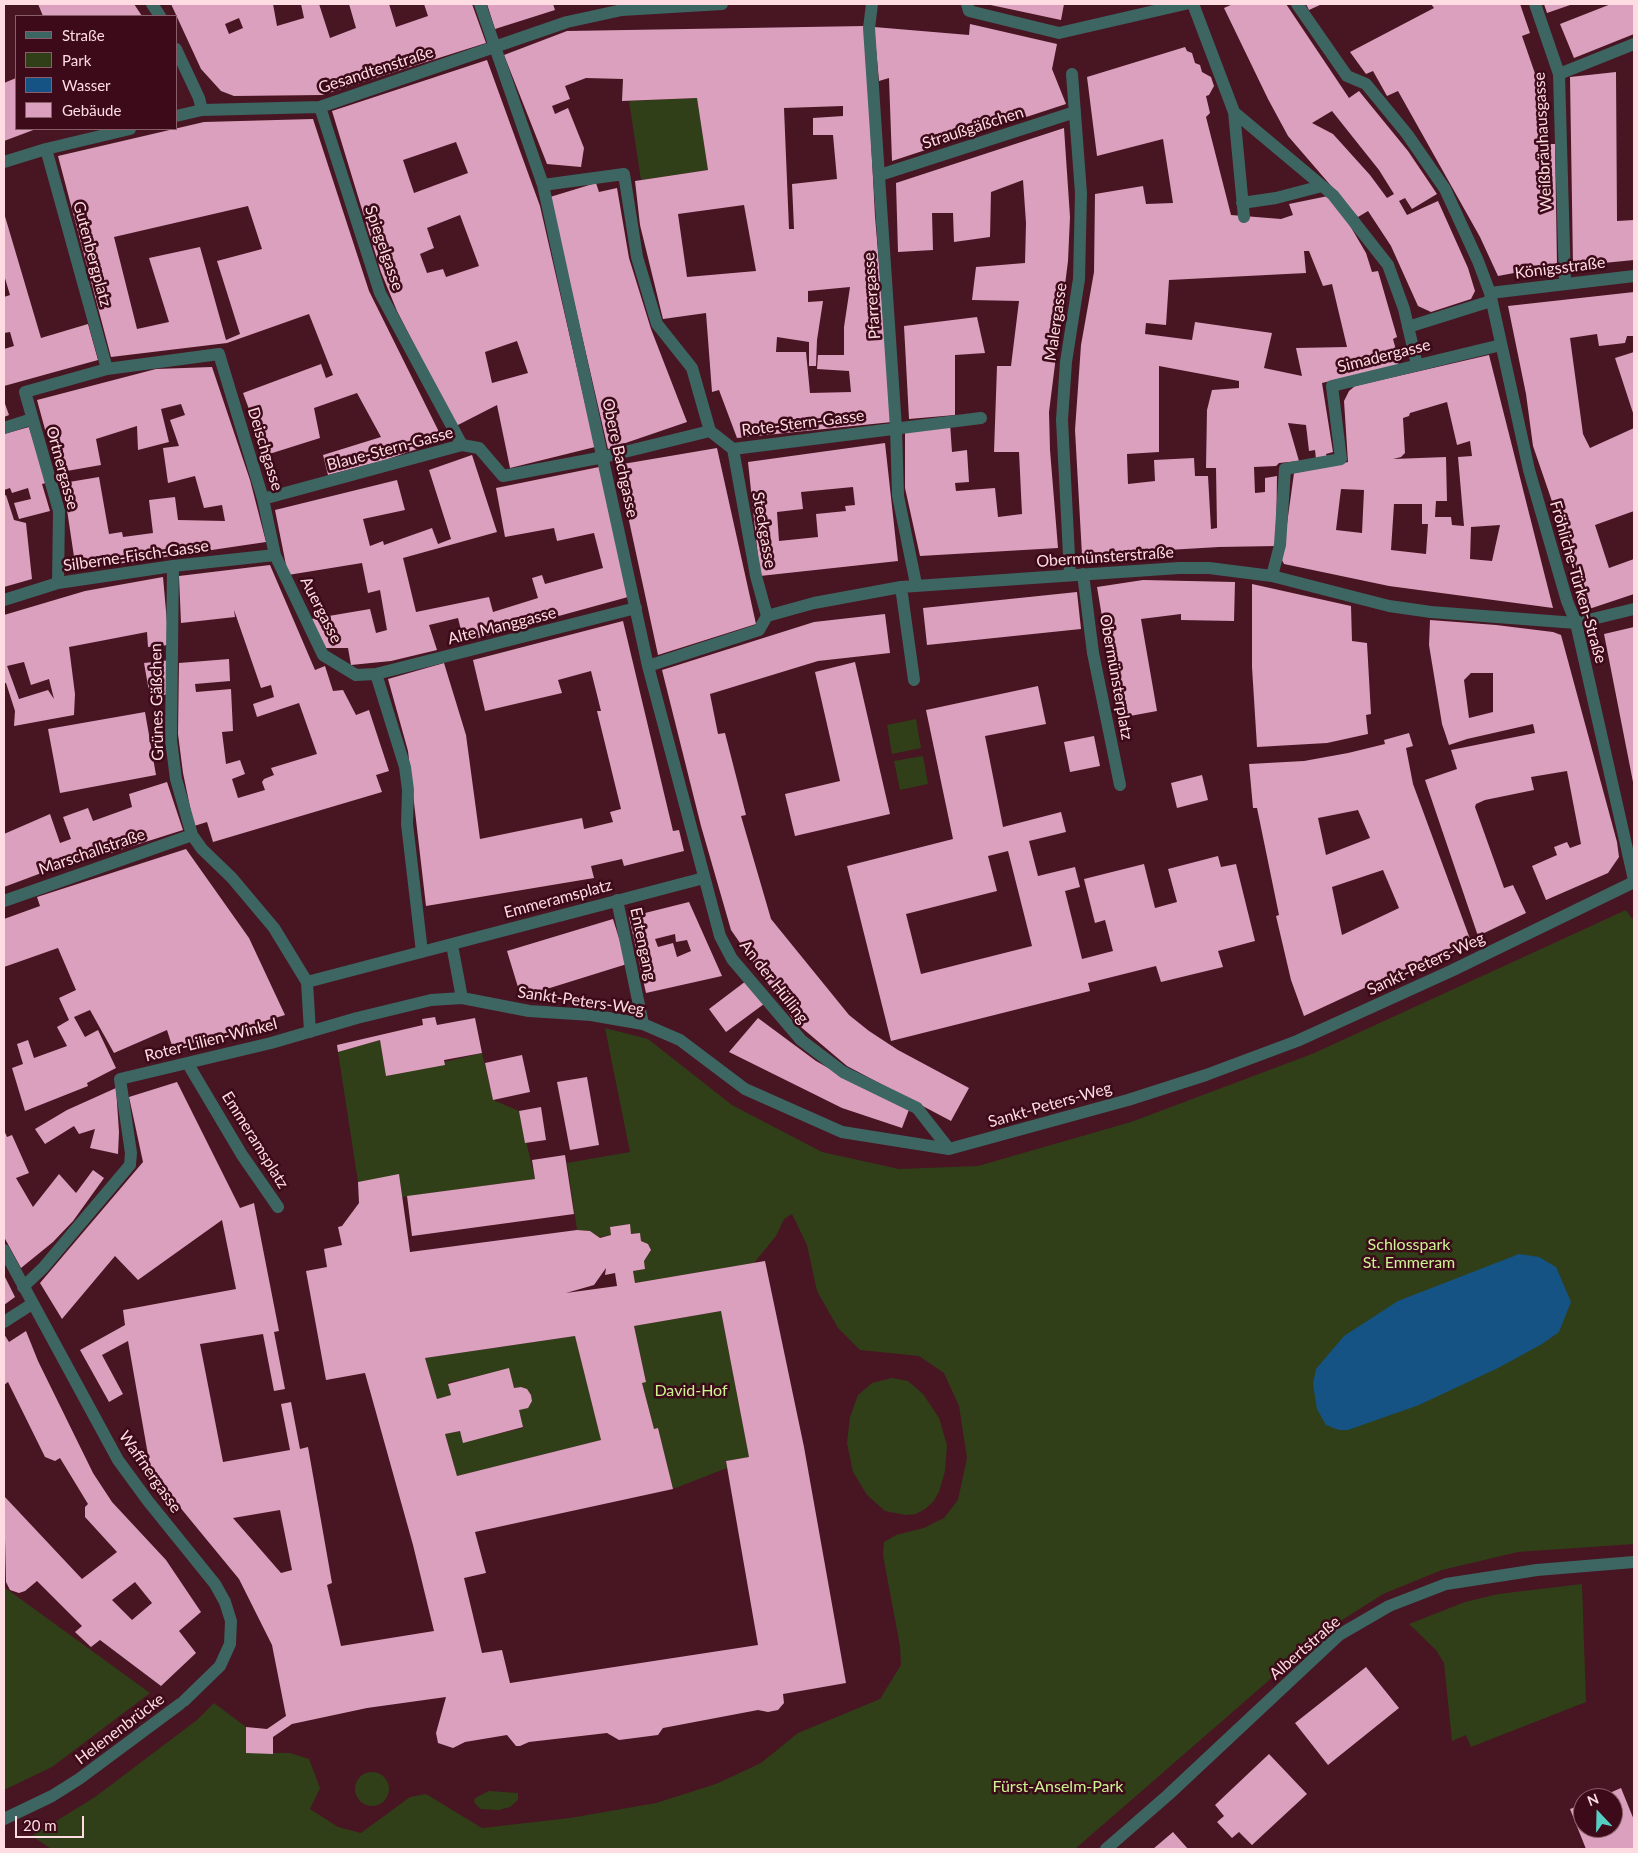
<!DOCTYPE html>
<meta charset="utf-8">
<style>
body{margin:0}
#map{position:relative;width:1638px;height:1853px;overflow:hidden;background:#481523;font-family:Lato,sans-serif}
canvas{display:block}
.frame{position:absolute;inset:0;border:5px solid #fedce1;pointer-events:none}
.legend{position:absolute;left:15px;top:15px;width:162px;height:115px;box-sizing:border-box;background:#3c0a19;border:1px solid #8a5e69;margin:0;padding:6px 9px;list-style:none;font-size:15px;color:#fedce1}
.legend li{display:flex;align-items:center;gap:10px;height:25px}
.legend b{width:25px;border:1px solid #8a5e69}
.north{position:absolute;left:1573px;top:1788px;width:50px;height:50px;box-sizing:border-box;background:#3c0a19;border:1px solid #8a5e69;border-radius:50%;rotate:339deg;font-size:14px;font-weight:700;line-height:20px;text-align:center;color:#fedce1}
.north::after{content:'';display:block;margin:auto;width:18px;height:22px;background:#56cec3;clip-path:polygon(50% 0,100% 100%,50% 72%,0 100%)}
.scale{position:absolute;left:15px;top:1816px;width:69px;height:22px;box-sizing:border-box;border:2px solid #fedce1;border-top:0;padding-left:6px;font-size:15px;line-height:18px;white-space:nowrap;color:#fedce1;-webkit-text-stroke:4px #3c0a19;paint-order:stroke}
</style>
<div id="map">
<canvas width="1638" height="1853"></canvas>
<div class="frame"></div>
<ul class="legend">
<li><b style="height:6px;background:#3d6561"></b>Straße</li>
<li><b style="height:14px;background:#303f18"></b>Park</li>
<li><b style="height:14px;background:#155384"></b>Wasser</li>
<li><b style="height:14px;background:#daa0bd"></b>Gebäude</li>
</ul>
<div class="north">N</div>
<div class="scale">20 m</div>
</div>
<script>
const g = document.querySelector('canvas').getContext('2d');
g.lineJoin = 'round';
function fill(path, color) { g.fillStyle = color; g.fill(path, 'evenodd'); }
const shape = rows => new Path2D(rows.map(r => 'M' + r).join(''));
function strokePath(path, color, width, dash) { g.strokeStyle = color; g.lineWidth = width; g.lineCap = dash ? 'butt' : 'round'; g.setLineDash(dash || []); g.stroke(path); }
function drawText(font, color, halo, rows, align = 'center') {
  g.font = font + ' Lato,sans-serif'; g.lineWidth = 5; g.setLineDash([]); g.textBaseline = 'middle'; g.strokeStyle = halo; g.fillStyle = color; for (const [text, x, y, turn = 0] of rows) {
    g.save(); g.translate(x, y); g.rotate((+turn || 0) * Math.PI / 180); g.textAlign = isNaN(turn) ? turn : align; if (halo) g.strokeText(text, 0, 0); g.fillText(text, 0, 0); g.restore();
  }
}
const green = shape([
 [697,98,708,170,641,180,629,101],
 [916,719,921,748,892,754,887,725],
 [923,756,928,784,900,790,894,761],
 [1626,910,1634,921,1634,1544,1518,1552,1442,1570,1383,1594,1328,1629,1075,1849,51,1849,32,1836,95,1797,197,1720,214,1703,246,1727,246,1753,290,1753,309,1759,320,1788,310,1809,338,1827,361,1833,410,1797,426,1794,482,1828,570,1818,656,1803,716,1784,761,1763,798,1733,880,1699,901,1665,900,1646,883,1555,884,1542,896,1535,924,1528,944,1518,958,1500,967,1458,959,1406,944,1373,919,1356,860,1350,838,1328,817,1291,807,1245,792,1214,784,1219,776,1236,754,1263,635,1283,633,1271,645,1269,644,1261,651,1250,648,1244,641,1241,640,1233,631,1234,629,1224,610,1227,611,1235,600,1237,605,1250,599,1237,590,1231,577,1230,567,1163,630,1152,605,1028,648,1039,732,1105,822,1152,899,1169,978,1166,1131,1122,1312,1054],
 [380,1040,386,1076,482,1053,493,1100,519,1111,535,1179,402,1197,399,1175,358,1182,338,1052],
 [721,1311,749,1457,726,1461,727,1468,673,1489,658,1428,654,1429,642,1383,646,1381,634,1326],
 [575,1336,601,1440,457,1476,445,1434,460,1431,463,1442,523,1428,519,1410,532,1401,531,1395,527,1389,521,1387,514,1388,508,1369,448,1383,451,1395,437,1399,425,1358],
 [892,1378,908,1381,923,1394,939,1418,947,1445,945,1471,939,1492,933,1502,925,1509,916,1514,906,1515,885,1511,867,1495,853,1472,847,1443,850,1417,858,1395,872,1383],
 [1582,1584,1586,1702,1471,1747,1466,1735,1452,1741,1444,1663,1436,1650,1409,1624,1465,1602,1498,1594],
 [4,1587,150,1693,52,1767,4,1790],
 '355 1789a17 17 0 1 1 34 0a17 17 0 1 1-34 0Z',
 [489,1791,518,1793,518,1800,510,1807,499,1810,480,1809,474,1802,475,1798]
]);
const water = shape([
 [1519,1254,1539,1257,1556,1267,1571,1302,1559,1332,1542,1344,1498,1368,1419,1405,1348,1430,1339,1430,1326,1425,1317,1409,1313,1384,1316,1369,1344,1336,1398,1301]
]);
const building = shape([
 [38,4,134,4,142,16,43,16],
 [171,4,273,4,277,26,304,18,301,4,319,4,330,38,356,28,349,4,389,4,396,27,428,16,424,4,472,4,486,43,322,95,234,96,221,91,201,69],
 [239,18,243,28,229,34,225,24],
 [487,4,553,4,555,10,495,29],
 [986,4,1064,4,1061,20],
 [1233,4,1286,4,1349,98,1359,91,1408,151,1437,194,1412,209,1405,198,1399,201,1407,215,1438,201,1468,268,1475,291,1471,299,1431,312,1418,306,1391,246,1368,211,1358,217,1288,136,1268,99,1224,8],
 [1332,111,1379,170,1394,194,1387,198,1370,175,1333,134,1312,123],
 [1306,4,1322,4,1309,10],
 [1431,4,1520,4,1530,33,1522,36,1548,111,1547,144,1555,144,1557,265,1498,276,1480,237,1398,91,1387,96,1373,71,1366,74,1350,52,1434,8],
 [1544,4,1573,4,1547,13],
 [1611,4,1634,4,1634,34,1574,58,1560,24],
 [970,24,1057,44,1052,69,1066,104,892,161,889,78,879,81,874,27,969,35],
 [865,26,875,216,892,422,737,438,719,390,712,392,706,313,663,319,640,225,635,181,708,170,697,98,622,101,623,79,586,78,565,86,570,99,552,106,555,114,568,108,584,148,581,167,547,164,504,55,567,31],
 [843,106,843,116,813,118,813,135,833,135,837,179,792,184,794,229,789,229,784,108],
 [744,205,756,271,687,277,678,214],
 [850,287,844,327,844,355,818,355,817,369,849,371,851,392,810,393,806,352,776,352,777,337,809,342,809,366,816,366,817,340,823,301,808,302,808,291],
 [1185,47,1187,51,1192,53,1195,63,1200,65,1202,72,1211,77,1214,86,1209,95,1206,96,1210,113,1206,117,1231,215,1281,219,1293,215,1289,204,1328,196,1349,224,1366,253,1372,272,1378,271,1397,337,1393,339,1399,361,1398,365,1322,383,1333,452,1326,454,1327,457,1316,459,1315,450,1309,451,1306,425,1288,423,1299,461,1279,463,1276,466,1254,467,1255,493,1265,492,1265,478,1277,476,1276,546,1219,547,1082,555,1075,430,1081,345,1094,272,1095,194,1143,186,1146,204,1173,203,1163,139,1097,156,1087,77],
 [1304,251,1309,251,1323,286,1332,284,1347,347,1296,348,1302,376,1264,368,1272,333,1195,322,1192,340,1145,334,1146,323,1166,325,1169,280,1306,273],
 [1159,366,1239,381,1239,388,1212,390,1207,410,1206,468,1216,468,1217,528,1211,529,1208,476,1195,476,1194,458,1154,460,1155,481,1128,484,1127,454,1159,452],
 [487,60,540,206,595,447,510,468,497,405,456,426,397,311,381,272,332,111],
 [456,142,468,173,414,193,403,160],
 [460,215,479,266,446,277,443,269,427,273,420,254,434,248,427,228],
 [517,341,528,373,492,383,485,352],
 [1616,72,1617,221,1634,220,1634,260,1573,266,1570,77],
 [16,78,16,129,36,129,4,141,4,83],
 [313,119,369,291,443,440,385,460,328,475,323,455,381,437,357,393,314,408,320,438,266,455,243,393,321,364,326,378,333,375,309,314,227,343,111,357,58,156,204,122],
 [248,206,262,249,217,261,240,334,226,340,200,247,149,258,169,322,137,329,114,237],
 [1064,128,1070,217,1068,261,1049,412,1050,450,1058,548,920,556,905,488,905,430,950,423,952,452,967,450,969,482,955,483,956,491,995,488,998,517,1022,514,1019,452,994,452,997,366,1011,366,1019,301,972,300,976,267,1025,263,1026,223,1023,180,991,192,990,237,954,242,953,213,932,213,933,250,898,252,896,183],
 [596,183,599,192,617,188,629,258,651,329,687,422,608,449,550,197],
 [4,213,41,338,88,324,98,360,4,386,4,349,14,346,10,332,4,333,4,297,10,295,4,275],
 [1634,292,1634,336,1627,336,1625,343,1599,346,1597,334,1570,338,1583,434,1590,448,1634,428,1634,511,1595,525,1609,568,1634,559,1634,594,1589,609,1533,446,1526,394,1508,306],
 [977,317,985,353,955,355,955,415,909,419,904,326],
 [1634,352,1634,416,1615,358],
 [1489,355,1553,608,1389,586,1284,564,1282,560,1294,473,1348,462,1344,401,1349,391,1355,386],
 [1447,402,1457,445,1470,441,1472,456,1458,457,1464,526,1452,525,1451,517,1435,517,1436,501,1447,501,1446,457,1393,459,1401,457,1405,453,1403,418,1409,416,1410,413],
 [1341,489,1364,490,1362,533,1336,530],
 [1394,504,1422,504,1422,524,1428,524,1426,554,1391,550],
 [1500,525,1492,561,1470,559,1471,527],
 [212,367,250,480,266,542,76,570,63,483,99,477,109,534,122,532,123,537,153,533,149,500,175,497,178,520,225,521,222,505,204,508,195,476,168,483,163,448,179,446,170,420,185,415,181,404,161,409,169,442,138,450,137,426,96,439,101,465,61,472,46,433,37,400,156,369],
 [4,401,9,415,4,417],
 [29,427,46,483,42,484,50,511,19,519,14,503,31,499,28,488,12,493,10,488,4,490,4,434],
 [885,443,898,561,760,576,748,462],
 [853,487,855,505,845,506,846,511,816,514,818,537,779,541,777,512,803,509,801,492],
 [717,448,756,624,658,655,617,465],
 [472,455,497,532,403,558,416,612,489,597,493,612,538,598,532,578,542,575,545,584,603,568,594,533,557,541,554,528,505,537,496,488,599,467,628,597,464,642,458,618,429,625,437,650,391,661,351,665,348,648,326,648,311,619,370,609,376,633,387,630,380,590,368,593,362,563,288,575,275,510,397,480,405,510,363,519,370,546,383,541,384,545,432,528,438,544,451,539,429,470],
 [6,495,14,520,26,523,32,579,4,587,4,496],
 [270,565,315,670,325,666,333,691,343,690,356,715,369,710,389,771,376,775,382,792,213,842,207,822,194,826,183,773,178,734,179,663,229,659,230,681,195,684,196,692,231,689,233,731,222,732,226,764,240,760,245,774,232,779,238,798,265,790,262,782,264,779,274,775,271,768,317,754,299,703,257,717,253,704,274,697,271,685,261,688,234,610,235,617,181,623,179,576],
 [163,577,169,645,148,647,147,632,69,647,75,694,74,715,14,726,15,711,6,683,4,683,4,615,85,591],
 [24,662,31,685,49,679,54,699,48,690,19,699,7,666],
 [1143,580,1235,582,1234,621,1181,620,1181,614,1141,619,1157,711,1119,718,1097,587],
 [1252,584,1351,606,1352,641,1367,643,1371,714,1366,715,1368,734,1327,743,1257,747,1252,667],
 [1077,592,1081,629,927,645,923,608],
 [885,614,890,653,818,661,710,694,718,734,725,733,746,815,741,816,771,919,849,1015,869,1031,898,1050,969,1088,951,1121,847,1066,795,1022,731,930,701,826,662,670,814,622],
 [1430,620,1496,625,1553,632,1561,635,1617,842,1619,857,1608,873,1546,900,1532,866,1557,855,1554,847,1567,842,1570,848,1581,844,1567,771,1531,777,1534,790,1485,800,1476,804,1475,807,1504,888,1513,885,1526,913,1478,936,1425,780,1457,769,1451,750,1535,733,1533,724,1467,739,1449,745,1442,724,1429,645],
 [1471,673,1493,673,1493,712,1469,718,1464,680],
 [623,621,673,831,679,830,684,851,624,866,622,859,591,866,594,878,426,906,408,751,388,679,444,663,466,735,480,839,582,818,584,829,613,822,610,812,621,809,597,711,601,711,591,671,558,680,562,693,485,711,473,660],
 [1634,627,1634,782,1633,782,1604,634],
 [171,660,170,694,150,697,144,663],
 [855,662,890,814,795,836,785,794,840,781,815,672],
 [1038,686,1046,724,985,736,1003,827,1061,812,1066,832,1029,841,1038,876,1075,867,1080,887,1065,891,1082,959,1113,951,1105,920,1095,923,1084,879,1144,864,1155,908,1177,902,1168,869,1218,856,1221,867,1236,864,1255,941,1218,951,1223,967,1161,982,1156,966,1088,983,1090,991,891,1041,847,866,953,839,926,710],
 [1008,851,1032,946,921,974,906,914,997,891,988,856],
 [145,712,156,775,60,793,48,729],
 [1409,733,1413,746,1406,748,1413,784,1470,939,1304,1016,1291,980,1276,916,1279,915,1257,808,1253,808,1249,764,1304,761,1348,753,1385,744,1384,740],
 [1358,810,1370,838,1326,855,1318,818],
 [1383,870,1399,908,1342,935,1332,887],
 [1094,736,1100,766,1070,772,1064,742],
 [1202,775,1208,800,1177,808,1171,783],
 [167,782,183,830,79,863,79,859,4,887,4,834,50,814,60,843,71,839,63,817,88,808,93,821,132,807,129,794],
 [186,849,249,938,285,1015,173,1049,167,1030,114,1053,90,1010,74,1017,85,1037,98,1030,116,1068,87,1083,88,1086,25,1111,12,1068,23,1064,17,1044,28,1040,34,1058,67,1046,57,1027,69,1020,59,998,76,990,58,948,4,967,4,919,40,906,37,897],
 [689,902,722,976,646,993,629,917],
 [675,934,676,942,687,940,691,951,677,957,673,943,658,947,655,939],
 [613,919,627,964,521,997,507,951],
 [746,981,764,1004,726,1032,709,1009],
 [435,1017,437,1025,475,1018,482,1053,444,1060,445,1065,386,1076,380,1040,338,1052,337,1045,423,1025,422,1019],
 [758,1018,816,1061,858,1085,910,1107,902,1128,842,1108,729,1052],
 [522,1055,530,1092,493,1100,485,1063],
 [587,1077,599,1145,570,1150,557,1082],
 [177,1082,240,1208,254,1203,279,1331,274,1332,285,1389,274,1391,263,1334,200,1344,223,1462,290,1450,281,1404,291,1402,300,1449,308,1447,332,1583,327,1585,341,1646,434,1631,413,1545,365,1373,326,1380,306,1271,327,1267,324,1249,342,1245,338,1227,342,1226,359,1203,358,1182,399,1174,410,1252,577,1230,590,1231,600,1238,611,1235,610,1227,630,1224,631,1234,640,1233,641,1241,648,1244,651,1250,644,1261,645,1269,633,1271,635,1283,765,1261,804,1447,846,1683,783,1694,784,1703,778,1710,768,1712,758,1710,663,1728,658,1735,619,1740,607,1733,529,1742,520,1746,516,1746,507,1735,465,1742,453,1748,438,1743,436,1733,446,1697,367,1708,292,1724,273,1737,273,1754,246,1753,246,1727,267,1729,286,1716,272,1645,239,1579,151,1472,128,1341,102,1355,123,1394,109,1402,80,1350,125,1325,123,1310,236,1289,222,1220,138,1280,115,1256,62,1319,40,1283,143,1162,129,1097],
 [606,1268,605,1275,615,1273,617,1286,566,1293,594,1285],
 [721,1311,749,1457,726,1461,758,1645,510,1683,502,1650,482,1653,464,1578,486,1573,475,1532,673,1489,658,1428,654,1429,642,1383,646,1382,634,1326],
 [575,1336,601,1440,457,1476,445,1434,460,1431,463,1443,523,1427,519,1410,528,1408,532,1401,531,1395,527,1389,521,1387,514,1388,509,1368,448,1384,451,1395,437,1399,425,1358],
 [280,1510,292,1570,281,1573,233,1518],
 [116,1088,119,1132,118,1154,90,1148,95,1129,79,1134,74,1126,45,1144,35,1129,67,1110],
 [541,1107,546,1140,525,1143,519,1111],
 [4,1130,7,1137,12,1135,29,1173,16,1178,33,1207,59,1174,76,1193,93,1170,104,1178,73,1221,53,1242,21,1268,4,1237],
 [565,1155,574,1214,412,1236,407,1196,535,1179,532,1160],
 [4,1275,15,1297,4,1305],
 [26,1331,38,1361,93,1473,112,1502,166,1560,201,1612,179,1631,196,1653,161,1686,100,1640,91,1647,75,1632,82,1626,37,1581,25,1591,19,1593,10,1590,6,1582,4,1496,82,1579,117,1552,85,1517,85,1507,88,1504,60,1458,55,1461,45,1457,8,1382,4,1385,4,1334,9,1342],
 [135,1582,152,1603,132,1620,112,1600],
 [1366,1667,1399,1708,1328,1765,1295,1723],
 [1269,1754,1307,1794,1252,1845,1239,1832,1232,1838,1217,1822,1224,1816,1215,1805],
 [1621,1788,1634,1820,1634,1849,1586,1849,1570,1809,1583,1804,1583,1828,1613,1828,1613,1798,1598,1798],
 [1173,1832,1188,1849,1153,1849]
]);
const minor = shape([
 [152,4,160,16],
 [480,4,543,185,648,666,720,936,732,959,801,1040,843,1072,917,1108,949,1149],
 [872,4,869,28,896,428,898,496,916,584],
 [967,4,969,11,1059,33,1185,4],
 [1193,4,1234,112,1333,195,1388,265,1404,309,1417,365],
 [1297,4,1347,76,1366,84,1407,134,1445,189,1478,261,1490,293,1529,470,1567,601,1576,623,1634,880],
 [1535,4,1559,74,1565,283],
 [176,49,199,98,202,110],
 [1559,74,1634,44],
 [320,107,380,293,462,445],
 [1234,112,1244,217],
 [176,116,202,110,320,107,567,22,622,10,722,4],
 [46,149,107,369],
 [4,162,46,149,130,129],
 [880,175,1075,112],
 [543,185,624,174,637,257,657,324,692,368,710,431],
 [1242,203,1276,198,1322,186],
 [1490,293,1634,276],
 [1408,327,1491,301],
 [4,428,32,419],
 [733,449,756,576,767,616],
 [263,499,462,445,479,448,503,476,604,457,710,431,733,449,981,418],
 [173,566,171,740,176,779,192,835,202,849,232,878,274,928,307,982,310,1032],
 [1083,574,1093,653,1120,785],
 [1070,575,1062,420,1066,362,1079,279,1081,193,1072,74],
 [1272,576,1280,545,1285,469,1341,459,1332,386,1501,345],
 [58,583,59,511,25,392,107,369,219,354,263,499,275,555,323,655,356,675,376,674,405,767,408,790,407,824,422,952],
 [901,587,914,680],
 [4,600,58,583,173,566,275,555],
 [648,666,759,630,767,616,814,603,901,587,1179,568,1209,568,1272,576,1389,606,1431,612,1576,623,1634,609],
 [376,674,636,608],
 [617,900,643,1024],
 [4,901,192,835],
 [452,945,462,998],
 [307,982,704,878],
 [188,1064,242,1155,278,1207],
 [4,1250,118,1460,148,1501,215,1584,225,1602,231,1621,230,1644,220,1666,184,1701],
 [23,1287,43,1268,130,1165,131,1153,120,1079,271,1043,357,1018,431,1000,462,998,529,1011,591,1015,643,1024,680,1040,745,1089,842,1132,949,1149,1128,1100,1206,1075,1297,1041,1451,971,1634,882],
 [4,1322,32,1304],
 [4,1819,52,1796,79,1779,180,1704],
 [1106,1849,1168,1795,1339,1635,1389,1606,1446,1584,1537,1570,1634,1562]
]);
const streetNames = [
 ["Gesandtenstraße",376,70,-18],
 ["Straußgäßchen",973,128,-18],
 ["Weißbräuhausgasse",1543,142,-93],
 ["Spiegelgasse",384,248,71],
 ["Gutenbergplatz",92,254,75],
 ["Königsstraße",1560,268,-7],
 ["Pfarrergasse",872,296,-94],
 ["Malergasse",1056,322,-82],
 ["Simadergasse",1384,356,-14],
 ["Rote-Stern-Gasse",803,423,-7],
 ["Deischgasse",265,449,73],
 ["Blaue-Stern-Gasse",390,449,-15],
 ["Obere Bachgasse",620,458,78],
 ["Ortnergasse",62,468,75],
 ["Steckgasse",764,530,80],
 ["Silberne-Fisch-Gasse",136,556,-8],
 ["Obermünsterstraße",1105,557,-4],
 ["Fröhliche-Türken-Straße",1578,582,74],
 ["Auergasse",321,610,63],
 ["Alte Manggasse",502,626,-14],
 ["Obermünsterplatz",1116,677,80],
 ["Grünes Gäßchen",157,702,-91],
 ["Marschallstraße",92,852,-19],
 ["Emmeramsplatz",558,899,-15],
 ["Entengang",643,944,78],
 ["Sankt-Peters-Weg",1426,964,-25],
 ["An der Hülling",774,982,52],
 ["Sankt-Peters-Weg",581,1001,8],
 ["Roter-Lilien-Winkel",211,1040,-14],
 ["Sankt-Peters-Weg",1050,1105,-16],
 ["Emmeramsplatz",255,1140,58],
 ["Waffnergasse",150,1472,55],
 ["Albertstraße",1305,1648,-41],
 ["Helenenbrücke",120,1729,-37]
];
const parkNames = [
 ["Schlosspark",1409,1245],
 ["St. Emmeram",1409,1263],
 ["David-Hof",691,1391],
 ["Fürst-Anselm-Park",1058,1787]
];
fill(green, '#303f18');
fill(water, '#155384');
fill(building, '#daa0bd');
strokePath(minor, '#3d6561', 12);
drawText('16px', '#fedce1', '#3c0a19', streetNames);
drawText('16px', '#cbf392', '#3c0a19', parkNames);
</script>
